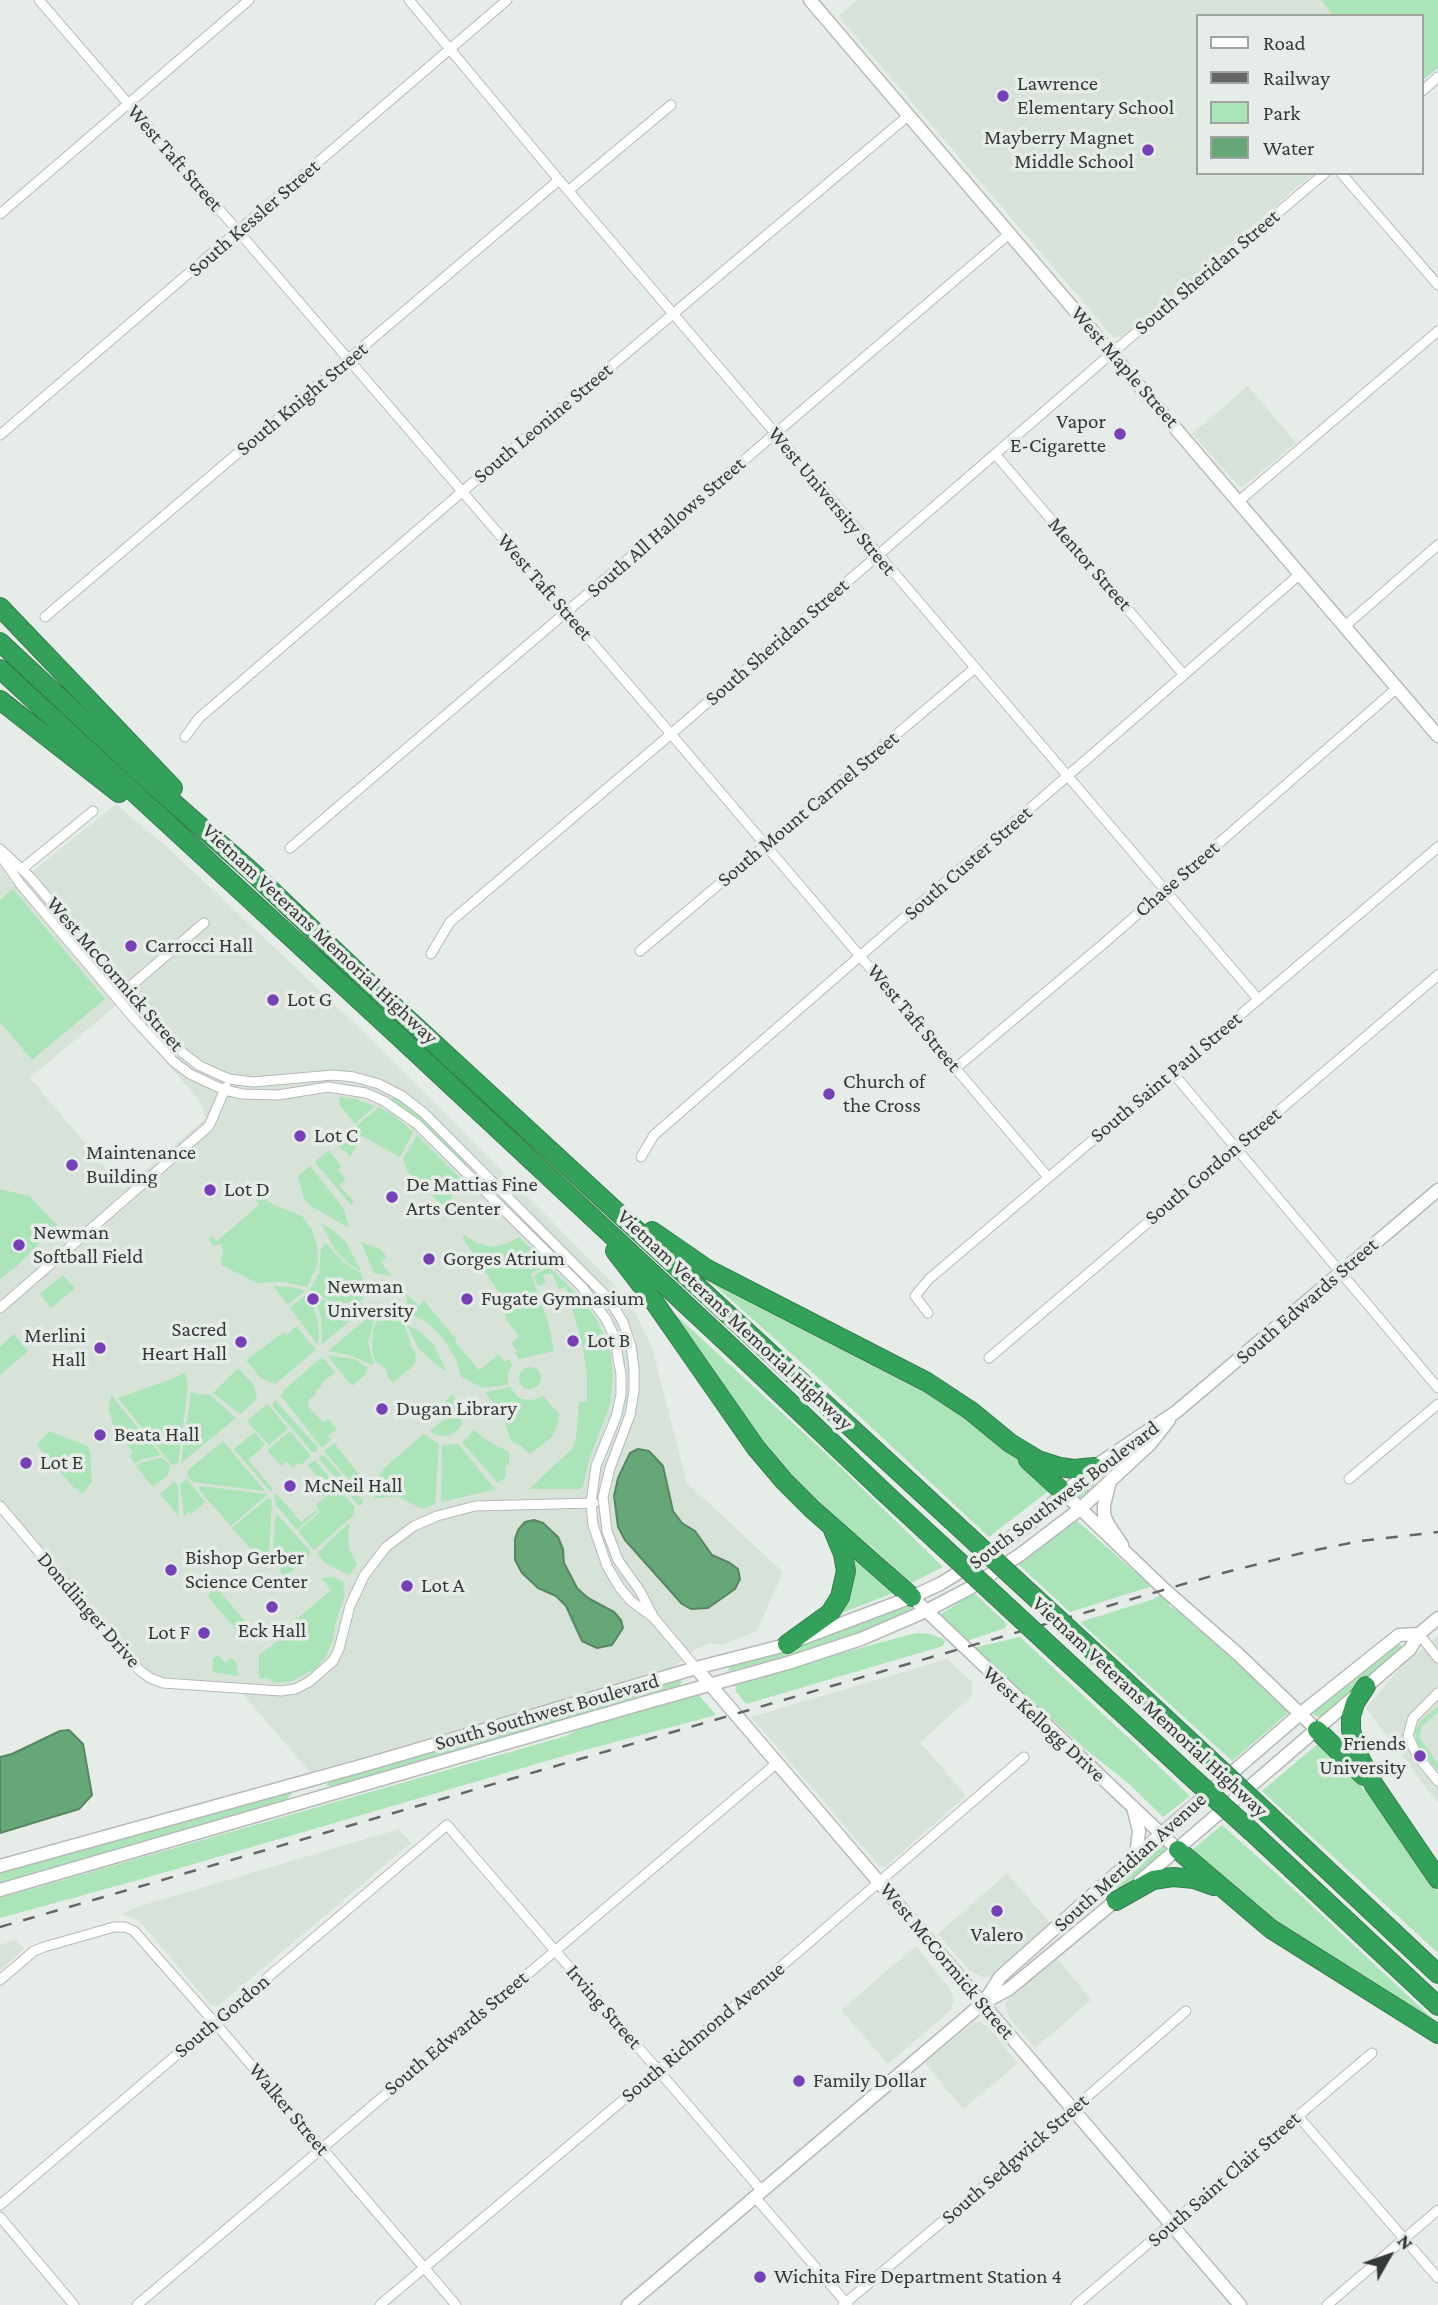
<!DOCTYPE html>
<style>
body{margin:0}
#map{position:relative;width:1438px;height:2305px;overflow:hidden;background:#e6ece7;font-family:"Crimson Pro",serif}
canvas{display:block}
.legend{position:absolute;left:1196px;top:14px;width:228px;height:161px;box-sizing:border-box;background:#e6ece7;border:2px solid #a0a4a1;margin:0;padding:9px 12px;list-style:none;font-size:21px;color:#373937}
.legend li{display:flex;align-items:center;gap:14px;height:35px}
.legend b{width:35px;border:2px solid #a0a4a1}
.north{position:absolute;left:1354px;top:2221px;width:70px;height:70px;-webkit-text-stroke:5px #e6ece7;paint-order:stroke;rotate:50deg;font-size:19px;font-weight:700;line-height:28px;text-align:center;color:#373937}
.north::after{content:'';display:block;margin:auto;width:24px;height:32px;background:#373937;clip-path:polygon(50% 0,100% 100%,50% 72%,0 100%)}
</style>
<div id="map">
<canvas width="1438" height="2305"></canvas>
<ul class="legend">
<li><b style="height:9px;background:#fff"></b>Road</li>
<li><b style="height:9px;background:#646765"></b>Railway</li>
<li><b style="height:19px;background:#abe4b8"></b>Park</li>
<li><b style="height:19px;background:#66a777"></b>Water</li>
</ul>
<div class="north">N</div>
</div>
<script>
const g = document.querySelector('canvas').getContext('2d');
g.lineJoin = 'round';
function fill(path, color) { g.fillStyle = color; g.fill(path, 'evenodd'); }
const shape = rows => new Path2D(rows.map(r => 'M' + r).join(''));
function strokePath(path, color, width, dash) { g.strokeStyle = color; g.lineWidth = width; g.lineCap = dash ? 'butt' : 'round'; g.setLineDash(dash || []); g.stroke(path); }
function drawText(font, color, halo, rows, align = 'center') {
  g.font = font + ' "Crimson Pro",serif'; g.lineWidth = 7; g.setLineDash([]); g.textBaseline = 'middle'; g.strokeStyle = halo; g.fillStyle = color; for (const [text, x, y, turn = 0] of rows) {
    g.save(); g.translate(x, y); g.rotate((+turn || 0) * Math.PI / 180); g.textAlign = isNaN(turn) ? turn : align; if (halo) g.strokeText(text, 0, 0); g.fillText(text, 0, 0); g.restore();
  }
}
const built = shape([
 [858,0,1321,0,1334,16,1198,16,1198,173,1314,173,1123,336,1114,338,838,16],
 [1248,386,1296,443,1243,487,1239,486,1192,434],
 [116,804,168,848,365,1033,615,1285,636,1314,652,1348,687,1483,783,1572,757,1631,722,1645,709,1643,695,1650,671,1669,310,1772,234,1684,163,1677,152,1675,143,1668,0,1500,0,866,14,886],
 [116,1005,200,1101,206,1118,124,1189,30,1078],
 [1438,1636,1438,1803,1366,1708,1398,1670],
 [947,1659,972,1682,972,1696,920,1742,966,1796,886,1866,880,1867,751,1717],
 [399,1829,411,1843,218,2006,210,2005,144,1926,137,1920,122,1914,137,1907],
 [1007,1873,1051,1924,993,1976,984,1978,969,1970,938,1934],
 [16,1940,24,1949,0,1970,0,1945],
 [916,1946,951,1990,954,2001,950,2011,888,2064,841,2010],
 [1056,1957,1091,2000,1035,2048,1010,2019,1005,2004,1008,1998],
 [974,2022,980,2022,988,2027,1018,2063,963,2109,925,2063]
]);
const green = shape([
 [1321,0,1438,0,1438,68,1422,81,1422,16,1334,16],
 [13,889,105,999,32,1060,0,1022,0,900],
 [340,1097,355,1099,375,1106,355,1124,339,1104],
 [392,1097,396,1097,422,1116,460,1154,469,1170,413,1116,392,1101],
 [379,1107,396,1117,413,1132,400,1157,362,1136,350,1157,345,1150,343,1151,336,1143],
 [417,1135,460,1178,452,1194,451,1212,449,1212,408,1172,403,1159],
 [329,1150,341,1167,338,1170,346,1179,339,1185,354,1202,351,1205,315,1162],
 [310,1166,344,1209,349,1228,311,1206,304,1199,298,1176],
 [0,1189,29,1196,57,1225,18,1265,0,1279],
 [258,1194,274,1205,302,1216,312,1230,317,1246,318,1263,307,1287,284,1282,257,1283,221,1265,223,1252,221,1244,213,1246,209,1238,212,1236,217,1241,259,1205,254,1198],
 [321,1223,334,1231,346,1242,361,1271,349,1264,335,1250],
 [464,1235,477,1243,492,1247,506,1244,519,1237,547,1264,531,1274,548,1322,554,1351,519,1359,515,1353,517,1351,511,1343,519,1336,507,1321,502,1307,506,1303,462,1237],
 [361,1242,380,1249,387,1257,381,1262,391,1276,374,1273],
 [326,1243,343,1262,362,1274,363,1300,353,1303,339,1303,329,1301,310,1289,319,1273,321,1249],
 [549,1267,579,1296,596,1318,610,1350,612,1365,613,1376,610,1405,590,1457,583,1486,579,1489,529,1489,572,1449,576,1439,579,1402,587,1402,587,1377,583,1347,566,1287,559,1289,552,1273,543,1275,546,1283,538,1286,534,1277,535,1275],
 [702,1274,829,1337,961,1411,1023,1462,1050,1490,989,1537,812,1372],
 [63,1275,75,1288,51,1308,40,1294],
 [273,1286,292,1287,305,1291,288,1305],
 [308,1293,317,1318,319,1330,318,1345,290,1308],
 [407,1294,419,1306,424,1301,457,1340,455,1342,479,1370,499,1354,505,1362,509,1359,512,1365,508,1373,508,1385,483,1388,461,1377,456,1359,443,1338,428,1323,407,1312],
 [313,1295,335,1306,352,1306,363,1303,362,1311,322,1344,321,1317],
 [676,1315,834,1461,943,1567,911,1583,872,1547,812,1501,785,1474,673,1318],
 [368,1317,375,1318,368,1342,374,1364,371,1365,352,1356,328,1351],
 [378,1318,403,1322,411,1342,409,1344,415,1352,416,1361,413,1366,393,1383,388,1377,386,1369,375,1361,372,1349,373,1329],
 [407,1325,421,1332,434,1345,447,1372,434,1363,418,1348],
 [296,1326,316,1350,275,1384,261,1378,246,1360,284,1332,287,1335],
 [14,1334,28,1351,0,1375,0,1347],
 [327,1355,354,1359,368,1368,365,1375,352,1386],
 [322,1357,335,1372,321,1384,322,1386,315,1392,316,1394,308,1401,308,1406,320,1420,324,1422,328,1419,337,1429,328,1436,331,1440,322,1448,281,1396,283,1391],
 '519 1378a11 11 0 1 1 22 0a11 11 0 1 1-22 0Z',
 [238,1368,253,1384,257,1399,240,1414,213,1393],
 [185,1372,188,1386,179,1456,178,1463,172,1465,118,1398,174,1378],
 [510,1387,517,1396,522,1399,533,1400,543,1396,559,1414,558,1424,551,1438,530,1454,521,1446,511,1441,502,1414,485,1392],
 [191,1392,201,1395,209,1394,236,1418,181,1463],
 [453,1394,461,1412,461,1425,458,1430,448,1436,436,1435,430,1431,453,1412,445,1401],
 [111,1395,144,1435,128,1434,113,1425,109,1409],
 [275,1400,318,1448,316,1452,312,1452,272,1405],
 [266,1405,270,1406,288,1429,269,1445,247,1421],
 [473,1429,488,1441,509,1452,509,1464,505,1466,506,1477,498,1483,462,1442,469,1436],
 [49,1431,87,1446,90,1451,92,1482,82,1494,77,1488,75,1489,37,1445],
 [116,1431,130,1437,146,1437,161,1455,142,1459,135,1464,130,1457,133,1452],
 [290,1431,311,1456,301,1465,299,1463,293,1468,287,1461,281,1466,267,1450],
 [255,1432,265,1445,248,1460,273,1489,270,1491,234,1449],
 [1151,1432,1081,1498,1073,1492,1082,1484],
 [424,1434,439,1444,435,1504,422,1509,397,1496,374,1499,374,1484,383,1469],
 [223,1441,264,1490,264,1491,193,1482,187,1476,188,1470],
 [334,1443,358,1473,361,1481,360,1493,324,1451],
 [458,1444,494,1488,493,1490,441,1502,442,1445],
 [321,1455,325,1456,363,1501,362,1505,358,1505,319,1459],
 [162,1457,170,1466,168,1475,153,1487,136,1466,140,1463],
 [315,1460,336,1485,322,1497,323,1489,321,1482,308,1465],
 [187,1479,205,1502,191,1514,189,1512,184,1516,180,1484],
 [174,1482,178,1484,179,1517,160,1494],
 [200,1486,266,1494,267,1495,231,1526,199,1490],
 [337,1487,354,1506,354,1515,314,1550,298,1531,320,1512,316,1505],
 [276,1493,301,1522,316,1510,317,1512,297,1530,276,1505,274,1495],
 [268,1498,272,1500,269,1555,256,1555,232,1528],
 [276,1513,310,1551,309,1556,284,1578,280,1568,272,1561],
 [1075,1519,1134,1571,1153,1586,1070,1612,1018,1564],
 [348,1524,350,1525,348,1532,349,1549,357,1564,349,1575,325,1563,317,1553],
 [853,1553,894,1591,893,1593,839,1614,850,1555],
 [333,1577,345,1583,343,1589,345,1595,335,1625,333,1640,326,1656,315,1669,292,1681,274,1683,270,1679,259,1678,259,1655,295,1628,292,1623,331,1590,321,1578],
 [216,1587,245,1621,242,1624,250,1633,246,1636,240,1634,209,1598,208,1595],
 [974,1593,1007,1624,1005,1628,967,1641,942,1617,941,1614],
 [1162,1593,1170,1599,1169,1606,1176,1610,1179,1607,1275,1696,1289,1712,1232,1761,1080,1622,1154,1599],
 [907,1604,914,1610,912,1612,830,1645,729,1671,728,1666,848,1627],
 [916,1633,930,1634,945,1640,943,1646,746,1704,736,1691,735,1684,745,1679],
 [1020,1637,1133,1742,1190,1796,1163,1817,1128,1783,1084,1748,973,1648],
 [1399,1644,1403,1647,1321,1719,1312,1713],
 [218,1655,225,1663,231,1658,236,1662,238,1676,212,1672,213,1659],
 [678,1679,682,1682,679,1686,335,1786,326,1786,333,1778],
 [697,1693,716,1715,574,1753,149,1877,0,1918,0,1898,566,1736,587,1725,670,1702],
 [1438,1706,1438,1712,1422,1726,1419,1737,1438,1764,1438,1771,1417,1746,1415,1731,1420,1721],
 [1319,1743,1365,1790,1438,1892,1438,1953,1262,1791],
 [291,1791,293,1792,285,1801,0,1883,0,1870],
 [1222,1825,1298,1893,1434,2020,1431,2022,1273,1923,1192,1850],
 [1162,1841,1169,1848,1119,1890,1116,1887,1125,1876]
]);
const water = shape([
 [638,1449,649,1451,663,1466,673,1511,682,1523,695,1531,712,1555,730,1563,738,1569,740,1579,735,1589,708,1608,691,1609,682,1604,625,1540,618,1527,614,1496,618,1478,630,1453,638,1449],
 [534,1520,543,1523,558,1537,563,1549,564,1563,577,1588,588,1598,614,1612,621,1620,623,1628,612,1645,597,1648,582,1641,566,1606,556,1596,538,1588,522,1573,515,1560,515,1539,518,1530,525,1522,534,1520],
 [69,1730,83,1744,92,1795,79,1809,0,1833,0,1757,12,1754,60,1731,69,1730]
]);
const minor = shape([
 [39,0,671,734,1048,1177],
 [409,0,559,180,1258,999],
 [1422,91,1438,77],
 [1341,173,1438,285],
 [568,191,671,105],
 [0,214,249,0],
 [0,435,507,0],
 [995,454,1184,675],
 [1239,501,1438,331],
 [45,617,559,180],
 [1345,626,1438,545],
 [185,737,199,718,463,491,909,115],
 [290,848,1010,233],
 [0,849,30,877,146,1014,183,1053,200,1066,229,1079,253,1082,333,1075,354,1077,379,1084,402,1096,424,1113,609,1299,623,1322,631,1346,634,1368,634,1391,630,1415,610,1468,603,1497,607,1531,618,1560,640,1591,654,1618,696,1668],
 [0,855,21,885,137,1022,174,1062,190,1074,224,1090,243,1094,278,1095,328,1087,366,1093,384,1101,417,1124,582,1287,606,1319,614,1336,621,1374,621,1395,616,1417,596,1466,591,1503,593,1525,607,1566,620,1588,631,1601,653,1617],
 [22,869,93,811],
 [640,951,975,668],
 [431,954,450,922,671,734,1112,353,1325,173],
 [126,990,204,923],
 [956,1068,1102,945,1397,688],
 [1172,1072,1438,1388],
 [641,1157,654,1135,1300,574],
 [0,1308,209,1126,226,1087],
 [928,1313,915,1296,929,1279,1438,847],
 [989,1358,1438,975],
 [1349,1479,1438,1404],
 [0,1506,139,1670,150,1678,163,1683,281,1691,295,1689,309,1682,333,1661,339,1649,350,1606,364,1576,386,1547,414,1526,437,1516,475,1506,594,1503],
 [1419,1634,1438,1658],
 [1438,1693,1413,1718,1408,1736,1418,1757,1438,1781],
 [0,1980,34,1951,44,1947,114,1927,125,1927,134,1931,222,2031,456,2305],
 [1298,2116,1438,2278],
 [755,2197,848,2305],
 [0,2205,447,1825,762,2191],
 [0,2217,74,2305],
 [137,2305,777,1763],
 [380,2305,762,1983,1024,1757],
 [843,2305,975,2194,1186,2011],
 [1076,2305,1372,2053],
 [1327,2305,1438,2210]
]);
const tertiary = shape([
 [810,0,1438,736],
 [1110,1481,1104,1505,1104,1515,1108,1524,1122,1545],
 [1064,1493,1094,1467,1176,1412,1438,1190],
 [1080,1509,1150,1444,1169,1420],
 [696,1668,1240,2305]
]);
const secondary = shape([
 [912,1597,1178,1850],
 [1133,1807,1139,1831,1136,1856],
 [0,1866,368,1764,696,1668,782,1646,912,1597,940,1584,976,1562,1031,1523,1064,1493,1165,1590,1239,1655,1317,1730],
 [1140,1881,1410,1649,1419,1634,1438,1618],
 [0,1890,644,1703,788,1663,861,1639,926,1611,970,1588,1021,1554,1080,1509],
 [985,2001,1000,1977,1161,1834,1300,1714,1399,1635,1419,1634],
 [628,2305,983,2003,1009,1989,1120,1897]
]);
const motorway = shape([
 [0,607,173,788],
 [0,642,140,773,252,872,373,987,912,1484],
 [0,669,397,1035,741,1356,886,1494],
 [0,700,119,793],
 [652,1231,707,1269,927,1382,971,1411,1010,1443,1038,1460,1060,1467,1074,1469,1094,1467],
 [615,1251,655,1303,756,1448,784,1481,812,1509,912,1597],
 [1028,1460,1064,1493],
 [787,1644,830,1613,840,1597,846,1571,843,1554,833,1530],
 [1093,1651,1205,1755],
 [1064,1659,1186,1772],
 [1366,1686,1355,1703,1351,1716,1351,1730,1357,1752,1374,1785,1438,1879],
 [1317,1730,1364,1776],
 [1269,1815,1438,1974],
 [1252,1832,1438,2006],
 [1178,1850,1271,1929,1438,2034],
 [1116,1901,1153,1880,1173,1877,1194,1879,1214,1886]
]);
const rail = shape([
 [0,1927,1215,1575,1306,1552,1360,1541,1438,1532]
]);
const motorwayBridge = shape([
 [912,1484,1093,1651],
 [886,1494,1064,1659],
 [1205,1755,1269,1815],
 [1186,1772,1252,1832]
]);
const markers = [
 [1003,96,7,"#7740b7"],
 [1148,150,7,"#7740b7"],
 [1120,434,7,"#7740b7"],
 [131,946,7,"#7740b7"],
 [273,1000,7,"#7740b7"],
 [829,1094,7,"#7740b7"],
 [300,1136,7,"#7740b7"],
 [72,1165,7,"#7740b7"],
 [210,1190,7,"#7740b7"],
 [392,1197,7,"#7740b7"],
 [19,1245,7,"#7740b7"],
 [429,1259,7,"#7740b7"],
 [313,1299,7,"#7740b7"],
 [467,1299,7,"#7740b7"],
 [573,1341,7,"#7740b7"],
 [241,1342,7,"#7740b7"],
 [100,1348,7,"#7740b7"],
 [382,1409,7,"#7740b7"],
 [100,1435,7,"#7740b7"],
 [26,1463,7,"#7740b7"],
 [290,1486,7,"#7740b7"],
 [171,1570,7,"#7740b7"],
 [407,1586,7,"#7740b7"],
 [272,1607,7,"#7740b7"],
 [204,1633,7,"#7740b7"],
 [1420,1756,7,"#7740b7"],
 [997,1911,7,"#7740b7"],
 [799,2081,7,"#7740b7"],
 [760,2277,7,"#7740b7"]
];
const poiNames = [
 ["Lawrence",1017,84],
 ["Elementary School",1017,108],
 ["Mayberry Magnet",1134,138,"right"],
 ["Middle School",1134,162,"right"],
 ["Vapor",1106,422,"right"],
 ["E-Cigarette",1106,446,"right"],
 ["Carrocci Hall",145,946],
 ["Lot G",287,1000],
 ["Church of",843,1082],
 ["the Cross",843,1106],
 ["Lot C",314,1136],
 ["Maintenance",86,1153],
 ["Building",86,1177],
 ["De Mattias Fine",406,1185],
 ["Arts Center",406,1209],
 ["Lot D",224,1190],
 ["Newman",33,1233],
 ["Softball Field",33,1257],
 ["Gorges Atrium",443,1259],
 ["Newman",327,1287],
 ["University",327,1311],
 ["Fugate Gymnasium",481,1299],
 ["Sacred",227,1330,"right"],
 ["Heart Hall",227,1354,"right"],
 ["Merlini",86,1336,"right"],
 ["Hall",86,1360,"right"],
 ["Lot B",587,1341],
 ["Dugan Library",396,1409],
 ["Beata Hall",114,1435],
 ["Lot E",40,1463],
 ["McNeil Hall",304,1486],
 ["Bishop Gerber",185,1558],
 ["Science Center",185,1582],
 ["Lot A",421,1586],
 ["Eck Hall",272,1631,"center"],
 ["Lot F",190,1633,"right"],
 ["Friends",1406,1744,"right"],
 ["University",1406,1768,"right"],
 ["Valero",997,1935,"center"],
 ["Family Dollar",813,2081],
 ["Wichita Fire Department Station 4",774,2277]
];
const streetNames = [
 ["West Taft Street",175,158,49],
 ["South Kessler Street",254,218,-41],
 ["South Sheridan Street",1207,272,-40],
 ["West Maple Street",1125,367,49],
 ["South Knight Street",302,399,-40],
 ["South Leonine Street",543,423,-40],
 ["West University Street",832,501,50],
 ["South All Hallows Street",666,527,-41],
 ["Mentor Street",1090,564,49],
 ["West Taft Street",545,587,49],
 ["South Sheridan Street",777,642,-41],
 ["South Mount Carmel Street",808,809,-40],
 ["South Custer Street",968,863,-41],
 ["Chase Street",1177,879,-41],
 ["Vietnam Veterans Memorial Highway",320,934,43],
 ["West McCormick Street",115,974,49],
 ["West Taft Street",914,1018,50],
 ["South Saint Paul Street",1166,1077,-40],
 ["South Gordon Street",1213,1166,-40],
 ["South Edwards Street",1307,1301,-41],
 ["Vietnam Veterans Memorial Highway",735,1320,43],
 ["South Southwest Boulevard",1064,1495,-37],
 ["Dondlinger Drive",89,1610,49],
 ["Vietnam Veterans Memorial Highway",1150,1707,43],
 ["South Southwest Boulevard",547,1712,-16],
 ["West Kellogg Drive",1044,1724,43],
 ["South Meridian Avenue",1130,1862,-42],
 ["West McCormick Street",947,1961,50],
 ["Irving Street",604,2007,49],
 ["South Gordon",222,2016,-40],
 ["South Richmond Avenue",703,2032,-40],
 ["South Edwards Street",456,2033,-40],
 ["Walker Street",289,2109,50],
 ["South Sedgwick Street",1015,2159,-41],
 ["South Saint Clair Street",1224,2179,-41]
];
fill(built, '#d7e3d9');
fill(green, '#abe4b8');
fill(water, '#66a777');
strokePath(water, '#588664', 2);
strokePath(minor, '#b5bab6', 11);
strokePath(tertiary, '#b5bab6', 15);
strokePath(secondary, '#b5bab6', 15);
strokePath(motorway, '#357d4e', 20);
strokePath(minor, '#fff', 9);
strokePath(tertiary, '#fff', 12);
strokePath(secondary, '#fff', 12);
strokePath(motorway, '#34a15a', 18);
strokePath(rail, '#646765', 2.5, [12, 12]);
strokePath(motorwayBridge, '#357d4e', 20, []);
strokePath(motorwayBridge, '#34a15a', 18);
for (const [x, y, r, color] of markers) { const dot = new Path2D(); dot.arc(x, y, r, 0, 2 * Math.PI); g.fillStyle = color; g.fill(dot); strokePath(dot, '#e6ece7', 2.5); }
drawText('21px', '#373937', '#e6ece7', poiNames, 'left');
drawText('21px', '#373937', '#e6ece7', streetNames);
</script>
